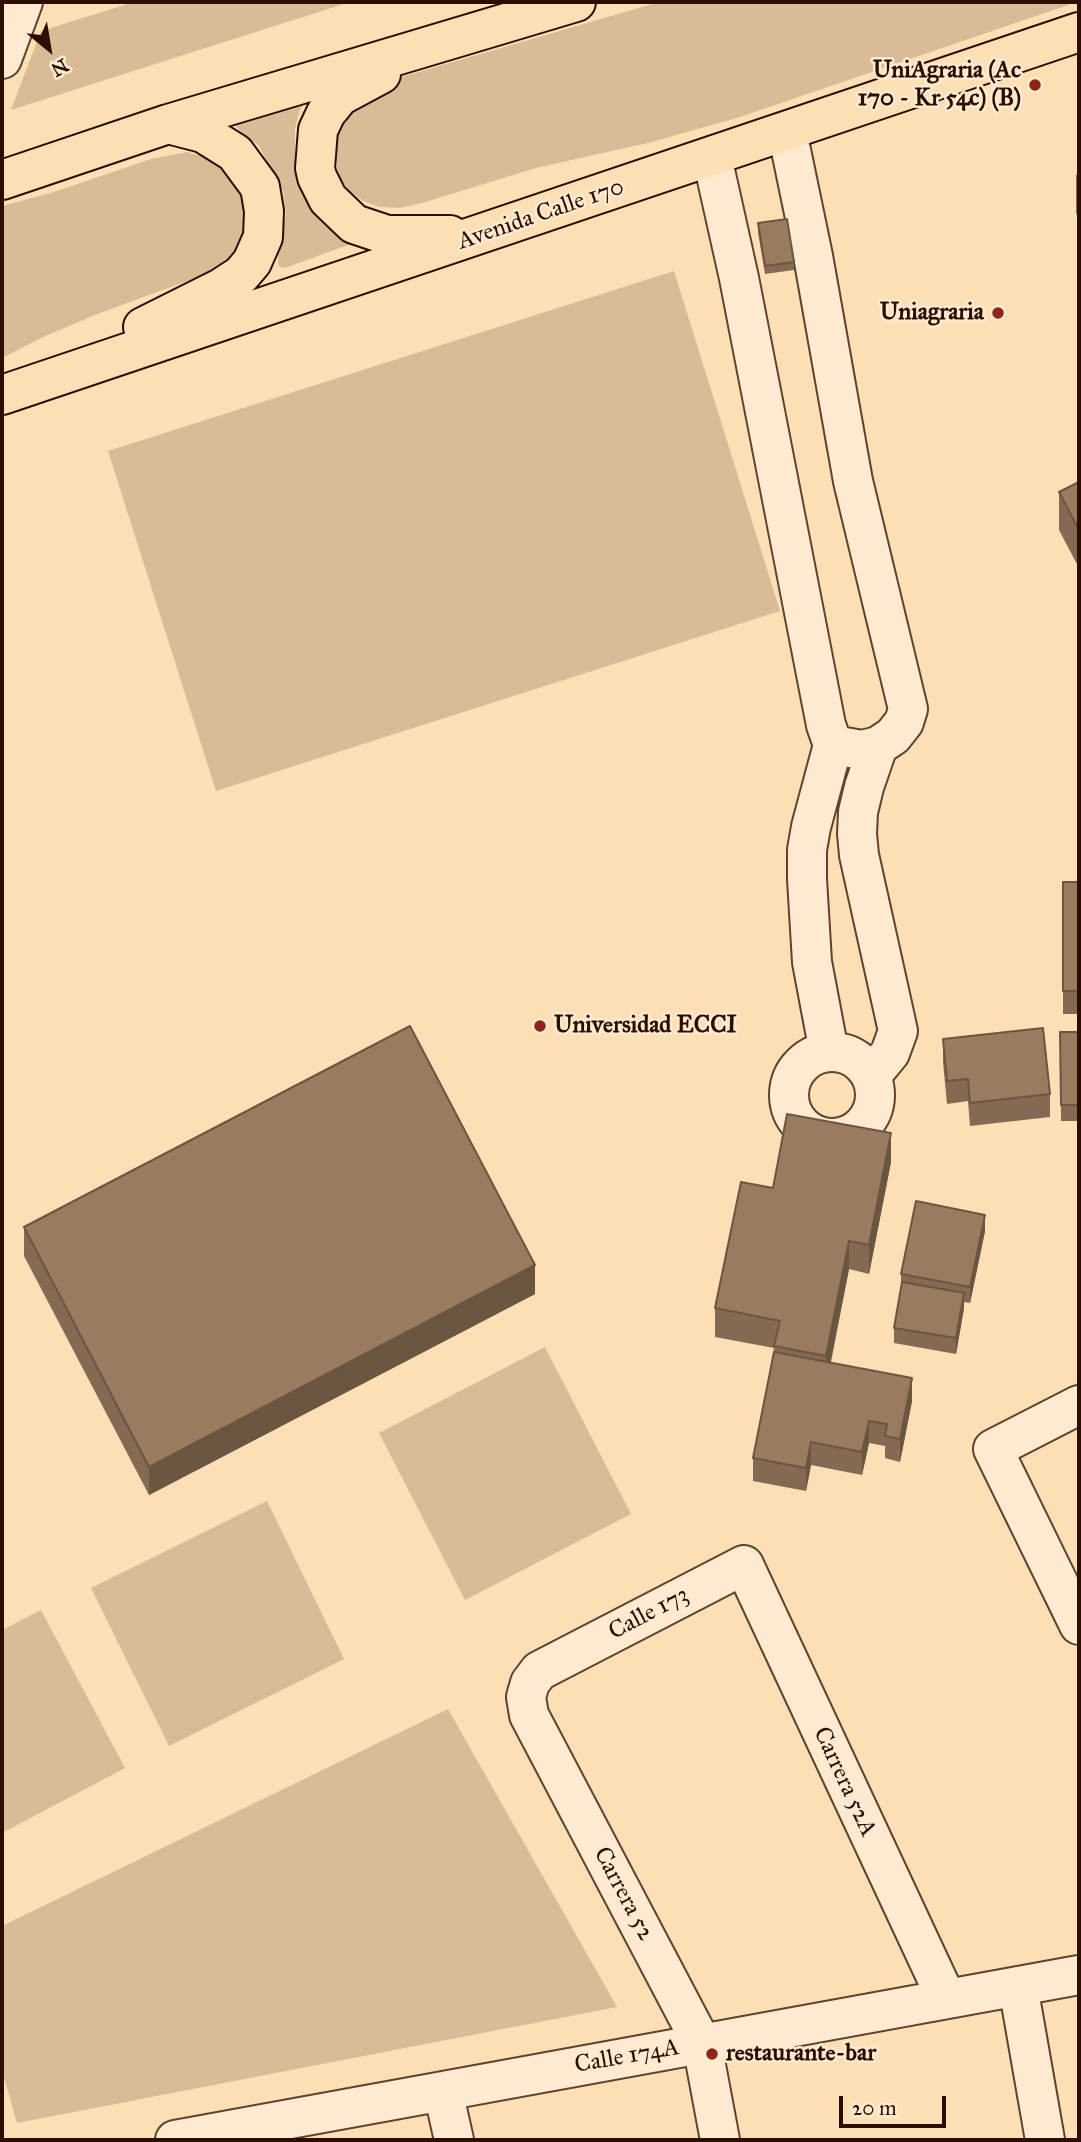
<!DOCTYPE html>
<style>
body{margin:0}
#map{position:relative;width:1081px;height:2142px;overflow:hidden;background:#fddfb6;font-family:"IM FELL Great Primer",serif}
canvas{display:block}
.frame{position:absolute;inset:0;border:4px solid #2c0e00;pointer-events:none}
.north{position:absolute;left:14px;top:14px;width:70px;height:70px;-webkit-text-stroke:5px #feead0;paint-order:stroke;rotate:150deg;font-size:19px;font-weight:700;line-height:28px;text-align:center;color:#2c0e00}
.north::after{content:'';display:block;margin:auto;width:24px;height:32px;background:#2c0e00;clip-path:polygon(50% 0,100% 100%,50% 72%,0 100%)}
.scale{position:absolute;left:839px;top:2096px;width:107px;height:32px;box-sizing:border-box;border:4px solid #2c0e00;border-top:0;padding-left:9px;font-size:21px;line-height:24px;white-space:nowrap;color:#2c0e00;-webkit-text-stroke:5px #feead0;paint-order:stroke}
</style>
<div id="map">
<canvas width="1081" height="2142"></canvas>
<div class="frame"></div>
<div class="north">N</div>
<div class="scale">20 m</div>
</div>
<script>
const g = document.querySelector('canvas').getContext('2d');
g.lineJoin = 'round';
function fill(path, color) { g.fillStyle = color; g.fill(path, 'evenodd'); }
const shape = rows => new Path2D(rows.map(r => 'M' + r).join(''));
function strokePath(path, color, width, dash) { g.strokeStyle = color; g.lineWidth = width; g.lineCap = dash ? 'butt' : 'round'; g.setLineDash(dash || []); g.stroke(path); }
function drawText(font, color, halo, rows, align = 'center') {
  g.font = font + ' "IM FELL Great Primer",serif'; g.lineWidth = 5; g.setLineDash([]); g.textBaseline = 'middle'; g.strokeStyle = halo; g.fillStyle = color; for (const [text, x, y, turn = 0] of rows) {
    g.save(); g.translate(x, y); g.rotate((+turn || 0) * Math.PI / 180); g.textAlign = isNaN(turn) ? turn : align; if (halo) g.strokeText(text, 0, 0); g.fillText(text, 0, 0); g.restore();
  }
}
const green = shape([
 [134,2,350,2,11,110,41,31],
 [659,2,1077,2,740,117,652,142,536,168,422,203,400,208,380,207,363,201,349,190,338,175,334,139,339,118,391,80],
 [304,103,299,112,295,129,295,154,302,185,351,237,351,244,285,268,280,267,278,264,278,254,286,214,283,191,259,146,237,128,233,121],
 [187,152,214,160,241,187,247,206,247,226,238,249,230,261,212,272,100,313,45,336,2,358,2,206,54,192,151,159],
 [674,271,780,611,216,791,108,451],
 [545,1347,631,1514,465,1600,379,1433],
 [267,1501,344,1659,169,1746,91,1588],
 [41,1610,125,1768,2,1833,2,1630],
 [448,1709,617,2007,17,2123,2,2070,2,1926]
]);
const minor = shape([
 [2,59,23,2],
 [712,157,739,278,826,725,833,745,862,750,878,746,893,736,904,722,908,709,853,481,813,256,787,131],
 '789 1095a43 43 0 1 1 86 0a43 43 0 1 1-86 0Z',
 [829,1052,812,962,807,879,807,850,811,827,833,745],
 [871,1076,890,1053,898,1031,859,855,857,834,858,812,864,787,878,746],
 [1079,1405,993,1449,1079,1625],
 [1018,1986,1045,2140],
 [443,2091,454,2140],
 [175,2140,1079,1975],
 [720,2140,702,2044,529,1715,526,1697,530,1683,539,1671,744,1565,946,1998]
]);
const major = shape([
 [381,74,340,96,326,113,318,130,315,168,317,177,328,199,354,224,387,235,450,235],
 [2,180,168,124,576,2],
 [143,327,221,288,241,275,252,262,263,237,264,211,260,187,235,153,203,133,168,124],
 [2,395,1079,32]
]);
const wall = shape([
 [1079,173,1079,219,1076,213,1076,175],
 [758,223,794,262,794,270,765,274,758,232],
 [1079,482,1079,568,1059,530,1059,492],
 [1063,882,1079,882,1079,1014,1063,1014],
 [1060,1032,1079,1032,1079,1121,1061,1121],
 [943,1039,1050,1094,1050,1117,970,1126,968,1101,947,1104,943,1062],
 [891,1162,869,1274,849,1269,831,1362,912,1401,900,1462,885,1458,885,1446,869,1443,862,1475,811,1465,806,1491,753,1481,753,1458,774,1348,715,1337,715,1308,773,1188],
 [24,1227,535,1294,149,1495,24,1256],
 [985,1231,970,1303,964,1302,964,1308,956,1354,894,1343,894,1328,901,1289,901,1274]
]);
const shadedWall = shape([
 [891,1133,891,1162,869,1274,869,1245],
 [985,1215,985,1231,970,1303,970,1287],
 [849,1241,849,1269,826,1384,826,1356],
 [535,1265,535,1294,149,1495,149,1467],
 [964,1293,964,1308,956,1354,956,1338],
 [912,1378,912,1401,900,1462,900,1439],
 [869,1421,869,1443,862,1475,862,1452],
 [811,1442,811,1465,806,1491,806,1468]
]);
const building = shape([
 [787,219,794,262,765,266,758,223,787,219],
 [1079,482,1079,530,1059,492,1079,482],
 [1063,882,1079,882,1079,991,1063,991,1063,882],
 [410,1026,535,1265,149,1467,24,1227,410,1026],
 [1043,1028,1050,1094,970,1103,968,1079,947,1081,943,1039,1043,1028],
 [1060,1032,1079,1032,1079,1105,1061,1105,1060,1032],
 [787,1114,891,1133,869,1245,849,1241,826,1356,774,1346,780,1321,715,1308,741,1182,773,1188,787,1114],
 [916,1201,985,1215,970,1287,901,1274,916,1201],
 [902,1282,964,1293,956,1338,894,1328,902,1282],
 [774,1352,912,1378,900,1439,885,1436,887,1424,869,1421,862,1452,811,1442,806,1468,753,1458,774,1352]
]);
const markers = [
 [1035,85,7,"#8f2418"],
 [998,313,7,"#8f2418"],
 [540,1026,7,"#8f2418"],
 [712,2054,7,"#8f2418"]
];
const poiNames = [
 ["UniAgraria (Ac",1021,71],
 ["170 - Kr 54c) (B)",1021,99],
 ["Uniagraria",984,313],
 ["Universidad ECCI",554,1026,"left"],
 ["restaurante-bar",726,2054,"left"]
];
const streetNames = [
 ["Avenida Calle 170",541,215,-19],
 ["Calle 173",649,1614,-28],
 ["Carrera 52A",844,1782,65],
 ["Carrera 52",623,1894,62],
 ["Calle 174A",627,2057,-10]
];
fill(green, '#d9bb97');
strokePath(minor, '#60422e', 42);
strokePath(major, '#2c0e00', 42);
strokePath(minor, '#feead0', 38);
strokePath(major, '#fddfb6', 38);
fill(wall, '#846a52');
fill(shadedWall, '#6b5642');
fill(building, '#997b5f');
strokePath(building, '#6b5642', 2);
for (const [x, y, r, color] of markers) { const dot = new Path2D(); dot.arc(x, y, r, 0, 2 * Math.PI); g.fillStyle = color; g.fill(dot); strokePath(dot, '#feead0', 2.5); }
drawText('bold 24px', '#2c0e00', '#feead0', poiNames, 'right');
drawText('24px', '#2c0e00', '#feead0', streetNames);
</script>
